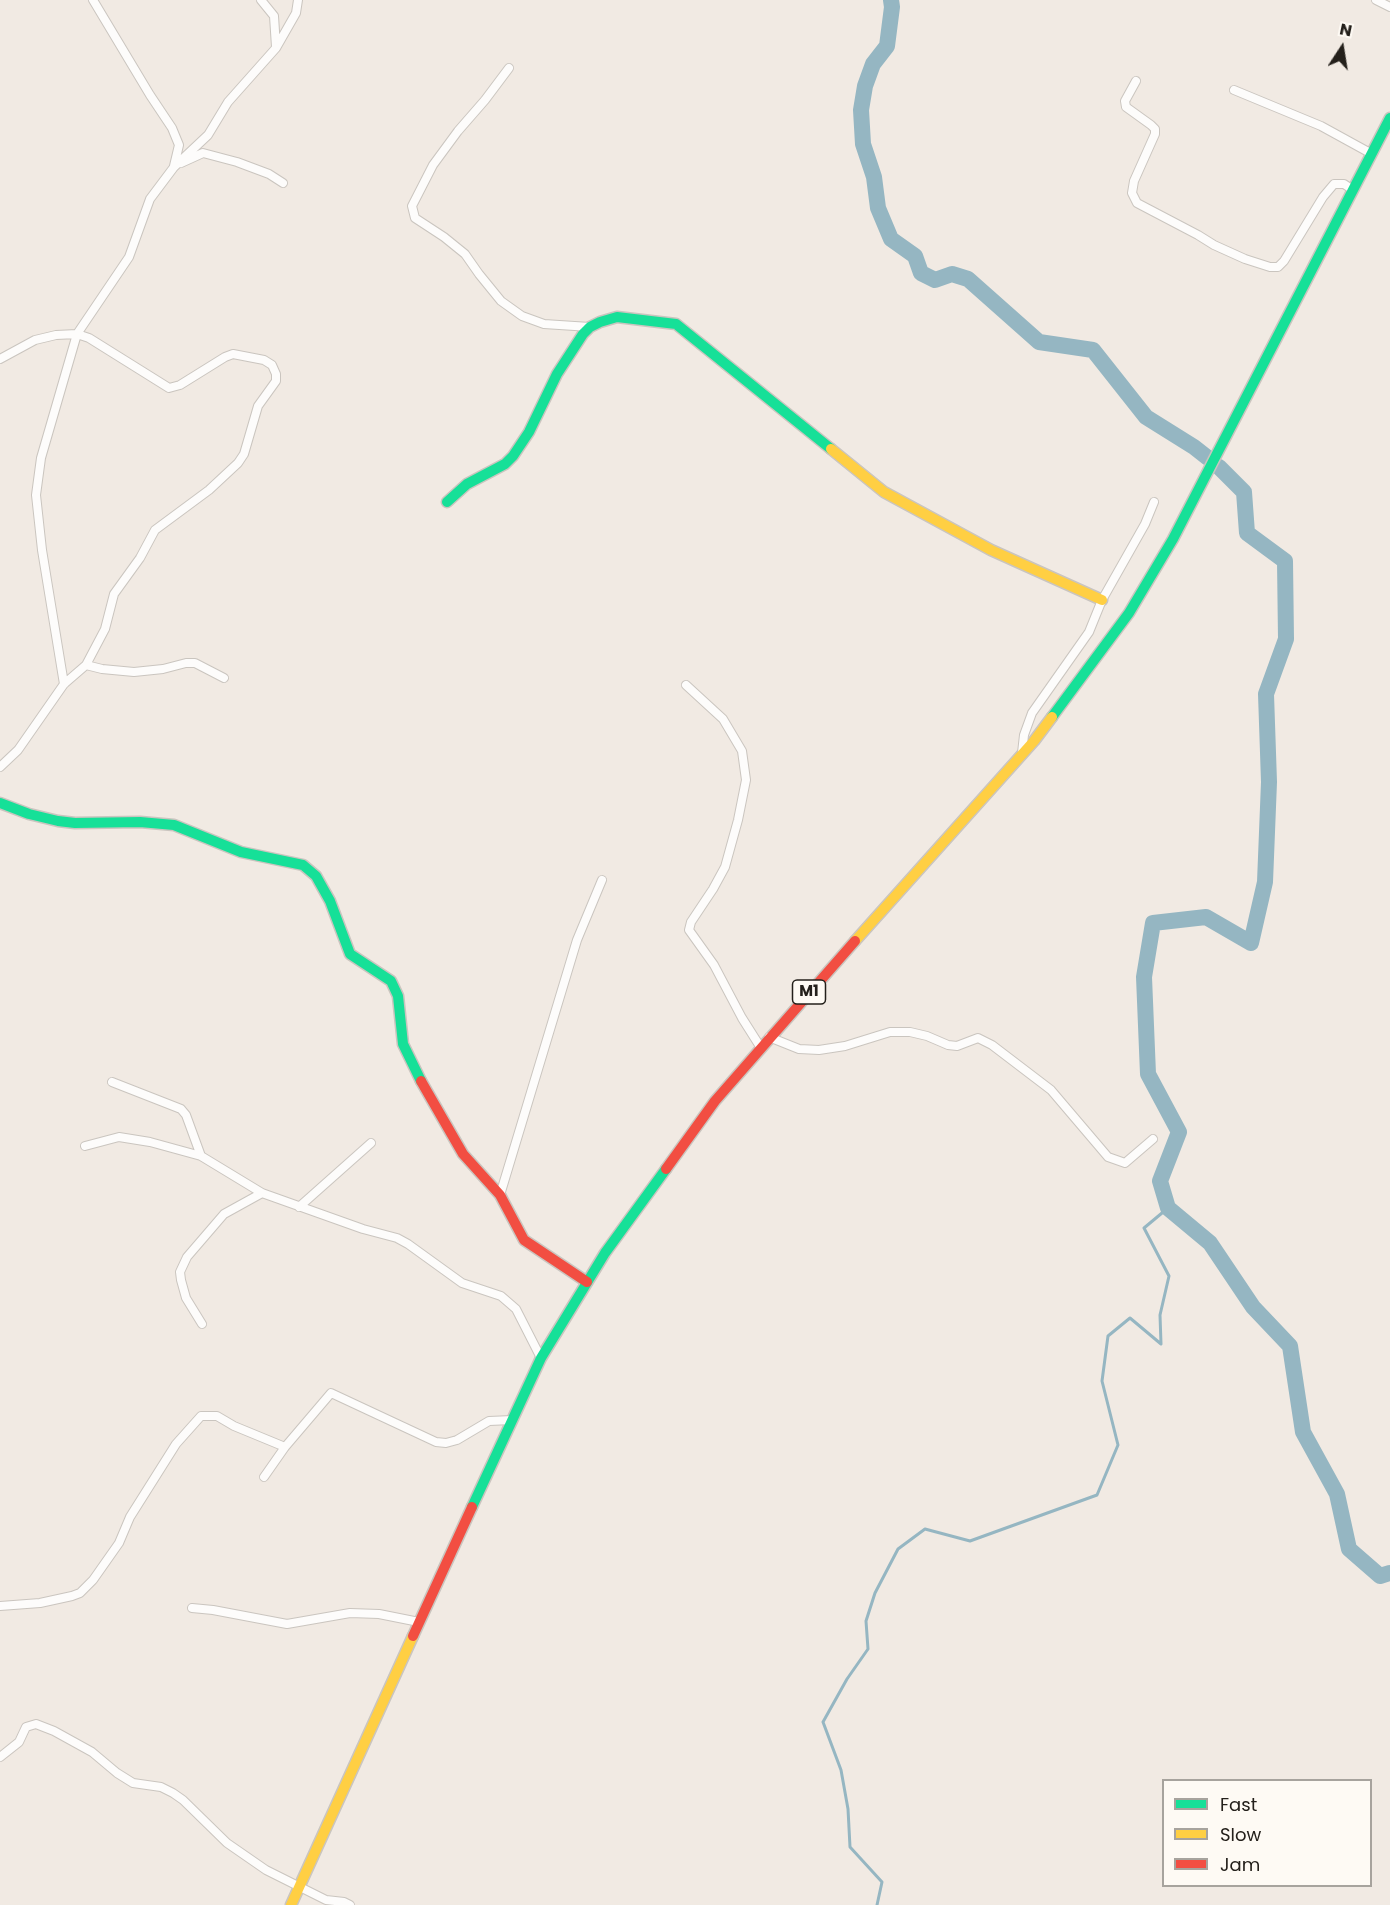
<!DOCTYPE html>
<style>
body{margin:0}
#map{position:relative;width:1390px;height:1905px;overflow:hidden;background:#f1eae3;font-family:Poppins,sans-serif}
canvas{display:block}
.legend{position:absolute;left:1162px;top:1779px;width:210px;height:108px;box-sizing:border-box;background:#fefaf4;border:2px solid #a7a39d;margin:0;padding:8px 10px;list-style:none;font-size:18px;color:#24201b}
.legend li{display:flex;align-items:center;gap:12px;height:30px}
.legend b{width:30px;border:2px solid #a7a39d}
.north{position:absolute;left:1312px;top:18px;width:60px;height:60px;-webkit-text-stroke:4px #fefaf4;paint-order:stroke;rotate:12deg;font-size:16px;font-weight:700;line-height:24px;text-align:center;color:#24201b}
.north::after{content:'';display:block;margin:auto;width:21px;height:27px;background:#24201b;clip-path:polygon(50% 0,100% 100%,50% 72%,0 100%)}
</style>
<div id="map">
<canvas width="1390" height="1905"></canvas>
<ul class="legend">
<li><b style="height:8px;background:#16e098"></b>Fast</li>
<li><b style="height:8px;background:#ffcf43"></b>Slow</li>
<li><b style="height:8px;background:#f24e42"></b>Jam</li>
</ul>
<div class="north">N</div>
</div>
<script>
const g = document.querySelector('canvas').getContext('2d');
g.lineJoin = 'round';
const shape = rows => new Path2D(rows.map(r => 'M' + r).join(''));
function strokePath(path, color, width, dash) { g.strokeStyle = color; g.lineWidth = width; g.lineCap = dash ? 'butt' : 'round'; g.setLineDash(dash || []); g.stroke(path); }
function drawText(font, color, halo, rows, align = 'center') {
  g.font = font + ' Poppins,sans-serif'; g.lineWidth = 4.5; g.setLineDash([]); g.textBaseline = 'middle'; g.strokeStyle = halo; g.fillStyle = color; for (const [text, x, y, turn = 0] of rows) {
    g.save(); g.translate(x, y); g.rotate((+turn || 0) * Math.PI / 180); g.textAlign = isNaN(turn) ? turn : align; if (halo) g.strokeText(text, 0, 0); g.fillText(text, 0, 0); g.restore();
  }
}
const stream = shape([
 [877,1905,882,1882,850,1847,848,1809,841,1770,823,1722,847,1679,868,1649,866,1621,875,1593,898,1549,925,1529,970,1541,1097,1495,1118,1445,1102,1381,1108,1336,1130,1318,1161,1344,1160,1315,1169,1276,1144,1228,1168,1208]
]);
const river = shape([
 [891,0,892,7,887,46,873,64,865,86,861,110,863,144,874,177,878,208,891,239,915,256,921,273,935,280,952,274,968,279,1039,342,1093,350,1146,417,1194,447,1208,458],
 [1219,467,1244,492,1247,533,1285,561,1286,639,1266,694,1269,782,1265,882,1251,943,1206,917,1153,923,1144,977,1148,1074,1179,1132,1160,1181,1168,1208,1210,1243,1253,1307,1290,1346,1303,1432,1337,1494,1349,1549,1380,1576,1390,1573]
]);
const street = shape([
 [93,0,150,95,172,128,179,145,174,166],
 [261,0,274,16,276,47],
 [1376,0,1390,7],
 [509,68,485,100,458,131,433,165,412,206,415,218,444,237,465,254,479,274,501,301,522,316,544,324,590,327],
 [1136,81,1125,101,1126,107,1151,125,1155,129,1155,134,1134,181,1132,193,1137,203,1198,235,1214,245,1245,259,1270,267,1278,267,1284,261,1323,197,1334,184,1344,184,1353,190],
 [1234,90,1321,126,1372,154],
 [181,163,203,153,237,162,269,174,283,183],
 [0,359,35,340,56,335,77,334,89,338,169,388,180,385,225,357,233,354,264,360,272,365,276,374,276,381,258,406,244,454,238,463,209,490,155,530,140,558,114,594,105,629,86,665,64,684,18,750,0,767],
 [86,665,102,669,134,672,163,669,186,663,195,663,224,678],
 [64,684,42,550,36,495,41,458,77,334,129,257,150,199,174,167,208,135,228,102,276,48,296,13,298,0],
 [686,685,723,719,742,751,746,780,738,820,725,867,713,889,691,922,689,930,714,965,742,1018,761,1048],
 [1022,753,1024,735,1032,713,1089,632,1102,600,1145,524,1154,502],
 [769,1037,799,1049,819,1050,845,1046,890,1032,910,1032,927,1036,948,1045,957,1046,978,1038,992,1045,1051,1090,1108,1157,1125,1163,1153,1139],
 [112,1082,181,1109,186,1115,201,1156,262,1193,363,1229,397,1238,408,1244,462,1283,501,1296,516,1309,541,1358],
 [85,1146,119,1137,150,1142,201,1156],
 [500,1195,577,940,602,880],
 [299,1207,371,1143],
 [202,1324,186,1298,181,1280,180,1272,187,1257,224,1214,262,1193],
 [264,1477,285,1447,331,1393,436,1442,446,1443,457,1440,489,1421,512,1420],
 [0,1606,40,1603,72,1596,80,1593,93,1580,119,1543,130,1517,176,1444,201,1416,217,1416,234,1426,285,1447],
 [192,1608,213,1610,287,1624,350,1613,379,1614,419,1622],
 [0,1757,19,1742,26,1727,36,1724,54,1731,92,1752,117,1773,133,1783,161,1787,173,1793,183,1800,227,1843,266,1870,326,1900,344,1902,350,1905]
]);
const fast = shape([
 [447,502,467,484,505,464,513,456,529,432,557,374,583,334,590,327,600,322,617,317,676,324,831,449],
 [1052,717,1129,613,1173,539,1390,118],
 [0,803,29,814,58,821,75,823,140,822,174,825,241,852,303,865,316,876,330,901,350,954,391,981,398,996,403,1044,421,1081],
 [472,1507,541,1358,605,1253,666,1169]
]);
const slow = shape([
 [831,449,884,492,991,550,1102,600],
 [855,941,1034,741,1052,717],
 [291,1905,413,1636]
]);
const jam = shape([
 [421,1081,463,1154,500,1195,524,1240,587,1282],
 [666,1169,715,1101,855,941],
 [413,1636,472,1507]
]);
const shields = [
 [809,992,33]
];
const shieldNames = [
 ["M1",809,992]
];
strokePath(stream, '#95b6c2', 3);
strokePath(river, '#95b6c2', 16);
strokePath(street, '#cac5bf', 10);
strokePath(fast, '#cac5bf', 13);
strokePath(slow, '#cac5bf', 13);
strokePath(jam, '#cac5bf', 13);
strokePath(street, '#fdfcfb', 8);
strokePath(fast, '#16e098', 10);
strokePath(slow, '#ffcf43', 10);
strokePath(jam, '#f24e42', 10);
for (const [x, y, w] of shields) { const box = new Path2D(); box.roundRect(x - w / 2, y - 12, w, 24, 4.5); g.fillStyle = '#fefaf4'; g.fill(box); strokePath(box, '#24201b', 1.5); }
drawText('bold 15px', '#24201b', null, shieldNames);
</script>
